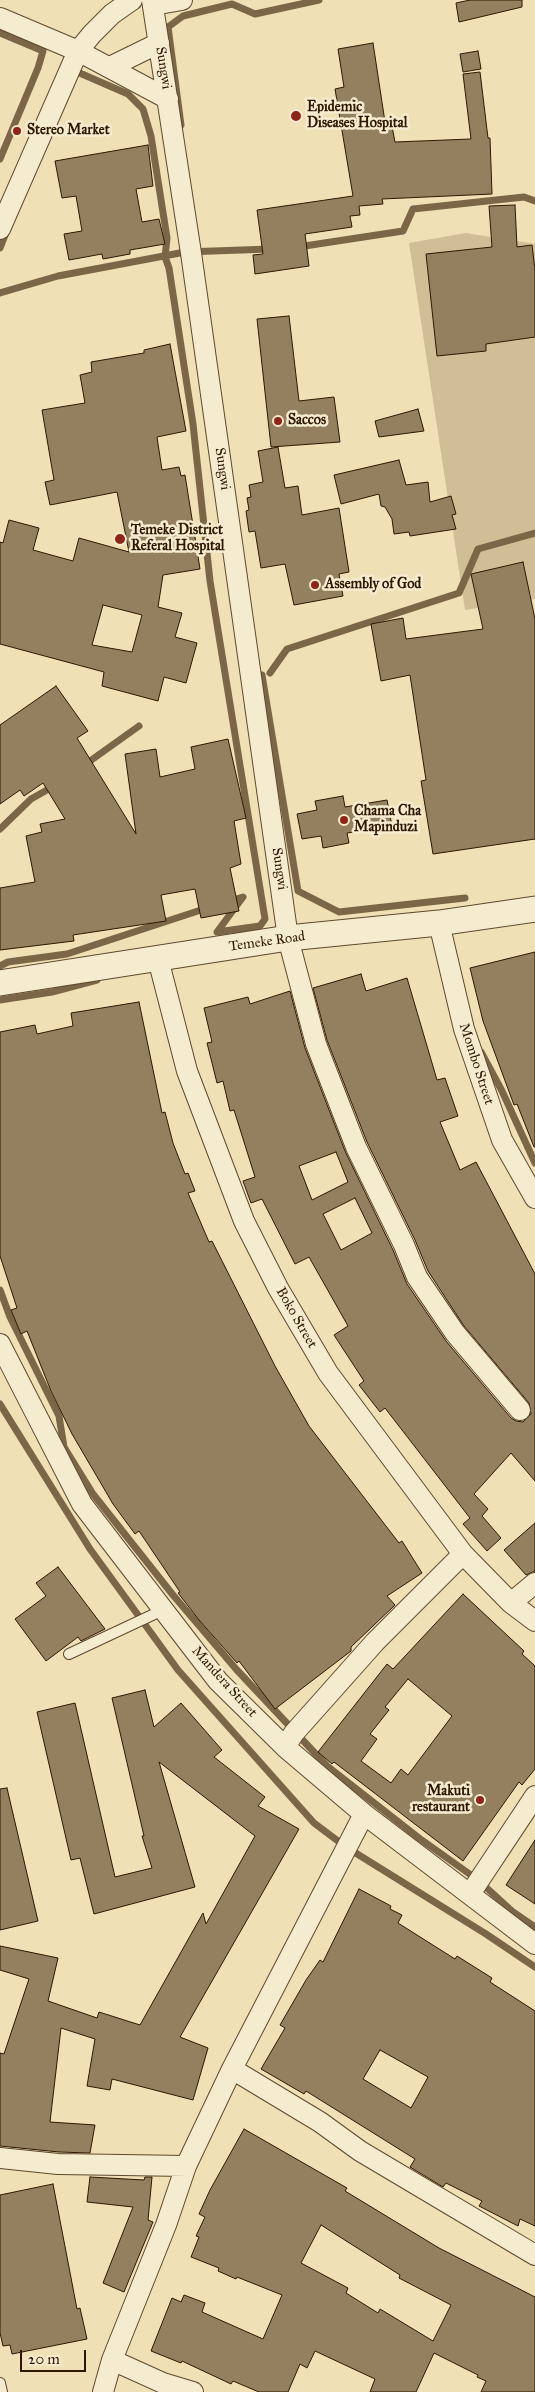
<!DOCTYPE html>
<style>
body{margin:0}
#map{position:relative;width:535px;height:2392px;overflow:hidden;background:#f0e0b5;font-family:"IM FELL Great Primer",serif}
canvas{display:block}
.scale{position:absolute;left:20px;top:2350px;width:66px;height:22px;box-sizing:border-box;border:2px solid #2e1701;border-top:0;padding-left:6px;font-size:15px;line-height:18px;white-space:nowrap;color:#2e1701;-webkit-text-stroke:4px #f5ebcf;paint-order:stroke}
</style>
<div id="map">
<canvas width="535" height="2392"></canvas>
<div class="scale">20 m</div>
</div>
<script>
const g = document.querySelector('canvas').getContext('2d');
g.lineJoin = 'round';
function fill(path, color) { g.fillStyle = color; g.fill(path, 'evenodd'); }
const shape = rows => new Path2D(rows.map(r => 'M' + r).join(''));
function strokePath(path, color, width, dash) { g.strokeStyle = color; g.lineWidth = width; g.lineCap = dash ? 'butt' : 'round'; g.setLineDash(dash || []); g.stroke(path); }
function drawText(font, color, halo, rows, align = 'center') {
  g.font = font + ' "IM FELL Great Primer",serif'; g.lineWidth = 5; g.setLineDash([]); g.textBaseline = 'middle'; g.strokeStyle = halo; g.fillStyle = color; for (const [text, x, y, turn = 0] of rows) {
    g.save(); g.translate(x, y); g.rotate((+turn || 0) * Math.PI / 180); g.textAlign = isNaN(turn) ? turn : align; if (halo) g.strokeText(text, 0, 0); g.fillText(text, 0, 0); g.restore();
  }
}
const green = shape([
 [466,233,535,244,535,599,465,610,409,243]
]);
const stream = shape([
 [0,33,43,51,38,68,0,159],
 [75,71,128,94,143,109,151,136,167,238,165,257,169,268,193,424,210,581,265,919,260,926,217,932,243,897,229,901],
 [181,125,168,27,183,16,232,4,255,14,319,0],
 [298,247,403,231,413,209,524,197,535,201],
 [0,248,7,230],
 [0,293,58,276,185,252,270,249],
 [270,673,287,649,459,593,478,549,535,533],
 [262,675,298,891,339,912,465,898],
 [83,766,139,726],
 [0,829,31,799,54,786],
 [0,966,8,962,67,954,207,908],
 [0,1000,52,992,97,980],
 [481,1052,502,1091,535,1163],
 [0,1290,10,1317,59,1416,64,1447,93,1494,173,1595,236,1669,327,1766,419,1838,478,1880,513,1912,535,1927],
 [0,1404,90,1549,178,1670,314,1823,346,1847,486,1934,535,1967]
]);
const building = shape([
 [470,0,522,0,522,7,459,22,456,3,470,0],
 [373,43,385,122,391,121,395,142,471,139,463,74,480,72,488,138,490,138,492,194,382,199,383,204,359,206,360,215,350,216,352,227,305,234,309,266,255,274,253,255,263,254,257,210,353,196,335,89,344,87,338,49,373,43],
 [478,51,481,69,463,72,460,54,478,51],
 [148,145,153,186,136,189,142,222,159,219,165,244,130,250,130,254,103,259,102,254,69,260,64,234,82,231,76,196,62,198,55,161,148,145],
 [515,205,517,247,532,245,535,270,535,337,486,344,486,351,437,356,426,254,492,247,489,206,515,205],
 [289,316,299,401,334,397,340,442,271,447,257,319,289,316],
 [170,344,186,431,157,437,162,470,179,467,181,476,185,475,200,569,163,575,158,607,182,613,175,637,197,643,186,683,164,677,158,701,102,686,104,672,0,644,0,542,3,543,9,520,39,528,33,550,73,561,79,538,129,552,117,492,50,505,45,482,54,480,42,410,85,403,80,375,92,372,91,362,144,353,144,350,170,344],
 [103,605,142,615,132,652,92,645,103,605],
 [418,409,424,431,379,437,375,421,418,409],
 [278,447,285,488,298,486,302,515,339,508,349,572,339,574,343,596,294,605,285,564,261,568,255,531,249,532,246,511,249,510,247,498,251,497,249,485,263,482,258,451,278,447],
 [399,460,406,485,428,482,430,502,451,496,456,514,452,515,456,529,410,536,409,532,394,534,392,519,385,507,381,506,379,494,341,504,334,475,399,460],
 [523,562,535,619,535,839,433,854,421,781,426,780,410,675,381,681,371,624,403,618,406,639,483,629,471,574,523,562],
 [56,686,88,731,77,738,136,834,125,754,156,749,160,777,195,769,191,747,228,739,246,818,234,821,241,864,230,868,239,911,201,918,195,889,161,895,166,921,73,935,74,941,0,950,0,888,35,882,26,836,42,832,40,824,65,819,43,783,24,796,20,790,0,804,0,725,56,686],
 [343,796,345,807,387,800,392,826,347,833,349,843,323,848,321,836,302,839,297,814,317,810,315,801,343,796],
 [535,952,535,1147,534,1147,517,1104,514,1105,483,1021,470,968,535,952],
 [361,974,366,991,407,978,437,1080,445,1078,458,1116,440,1122,460,1170,476,1162,535,1274,535,1481,511,1453,474,1494,488,1509,482,1516,501,1538,487,1551,463,1524,470,1518,385,1408,380,1412,359,1385,364,1381,334,1335,348,1326,309,1257,295,1264,262,1199,251,1203,243,1181,255,1177,234,1110,230,1111,223,1081,217,1083,207,1043,212,1042,204,1008,248,997,250,1004,290,991,305,1048,345,1151,393,1250,407,1284,446,1341,511,1418,516,1421,523,1422,531,1414,529,1403,464,1326,428,1271,415,1240,367,1142,327,1040,313,988,361,974],
 [336,1152,348,1182,312,1200,299,1166,336,1152],
 [355,1198,372,1233,341,1250,323,1214,355,1198],
 [139,1002,162,1113,165,1112,173,1143,185,1174,188,1173,195,1191,188,1193,209,1242,212,1241,275,1366,309,1426,399,1543,402,1541,422,1573,387,1596,395,1605,351,1647,351,1651,275,1709,239,1661,237,1663,199,1620,178,1593,180,1592,139,1531,135,1534,113,1504,72,1434,51,1391,27,1331,21,1334,11,1310,17,1308,0,1256,0,1032,35,1025,37,1034,73,1026,71,1013,139,1002],
 [535,1523,535,1571,526,1575,504,1550,535,1523],
 [58,1567,105,1629,81,1641,78,1637,46,1661,15,1619,46,1596,36,1583,58,1567],
 [463,1594,524,1651,522,1654,535,1666,535,1769,522,1785,519,1782,463,1861,334,1762,332,1764,318,1752,387,1664,393,1669,463,1594],
 [408,1679,452,1716,408,1775,401,1769,391,1783,361,1761,377,1739,370,1734,389,1710,385,1707,408,1679],
 [145,1690,154,1727,181,1703,222,1750,214,1757,265,1797,258,1806,299,1829,180,2037,208,2048,193,2100,112,2079,110,2090,87,2086,95,2039,61,2028,50,2122,95,2125,90,2153,59,2152,0,2146,0,2053,4,2054,29,1979,0,1970,0,1946,58,1958,48,2001,97,2018,99,2012,140,2025,203,1913,206,1924,255,1836,159,1762,195,1887,94,1914,80,1858,71,1860,37,1712,75,1703,115,1877,152,1868,142,1836,144,1836,112,1698,145,1690],
 [7,1788,38,1921,0,1930,0,1789,7,1788],
 [535,1840,535,1904,506,1885,535,1840],
 [359,1889,391,1906,390,1909,402,1915,398,1923,455,1959,457,1956,492,1978,490,1982,535,2011,535,2226,520,2219,518,2226,479,2206,482,2201,446,2183,443,2187,410,2167,415,2159,306,2091,304,2094,261,2069,285,2028,280,2025,306,1980,320,1960,323,1962,359,1889],
 [380,2050,428,2077,411,2108,363,2079,380,2050],
 [244,2129,347,2188,345,2191,439,2248,535,2297,535,2392,481,2392,486,2381,477,2377,478,2375,434,2353,416,2392,370,2392,375,2379,315,2351,307,2368,300,2364,288,2392,259,2392,233,2381,231,2384,182,2361,181,2363,151,2351,172,2298,181,2302,184,2295,205,2303,202,2312,263,2339,282,2295,237,2277,236,2279,218,2271,219,2268,191,2257,199,2237,196,2236,205,2217,199,2214,210,2190,244,2129],
 [321,2225,400,2275,399,2278,451,2305,433,2341,380,2309,378,2313,346,2293,348,2288,301,2263,321,2225],
 [90,2177,144,2180,145,2177,152,2177,148,2220,153,2222,124,2292,103,2283,133,2207,87,2202,90,2177],
 [53,2184,77,2309,80,2308,87,2339,12,2354,10,2345,3,2346,0,2333,0,2195,53,2184]
]);
const service = shape([
 [69,1654,163,1610],
 [0,2383,2,2392]
]);
const minor = shape([
 [152,0,191,253,288,938,316,1044,356,1147,404,1245,417,1277,455,1333,520,1410],
 [153,5,182,0],
 [0,18,78,51,168,99],
 [110,67,159,43],
 [0,229,78,51,92,34,112,14,132,0],
 [439,923,464,1029,502,1140,535,1198],
 [158,959,187,1071,244,1221,278,1288,328,1373,463,1554,511,1603,535,1621],
 [0,1344,82,1504,218,1681,285,1747,364,1814,535,1944],
 [511,1603,535,1583],
 [285,1747,294,1733,375,1642,463,1554],
 [470,1894,535,1796],
 [232,2069,320,2122,360,2151,535,2255],
 [0,2158,58,2164,186,2166],
 [112,2360,163,2383,193,2392],
 [103,2392,112,2360,166,2225,186,2166,232,2069,364,1814]
]);
const tertiary = shape([
 [0,983,288,938,439,923,535,909]
]);
const markers = [
 [296,116,6,"#8f2418"],
 [17,131,5,"#8f2418"],
 [278,421,5,"#8f2418"],
 [120,539,6,"#8f2418"],
 [315,585,5,"#8f2418"],
 [344,820,5,"#8f2418"],
 [480,1800,5,"#8f2418"]
];
const streetNames = [
 ["Sungwi",163,68,81],
 ["Sungwi",222,469,82],
 ["Sungwi",279,869,82],
 ["Temeke Road",267,942,-8],
 ["Mombo Street",476,1064,72],
 ["Boko Street",296,1318,60],
 ["Mandera Street",224,1682,48]
];
const poiNames = [
 ["Epidemic",307,108],
 ["Diseases Hospital",307,124],
 ["Stereo Market",27,131],
 ["Saccos",288,421],
 ["Temeke District",131,531],
 ["Referal Hospital",131,547],
 ["Assembly of God",325,585],
 ["Chama Cha",354,812],
 ["Mapinduzi",354,828],
 ["Makuti",470,1792,"right"],
 ["restaurant",470,1808,"right"]
];
fill(green, '#cfbe96');
strokePath(stream, '#7b6748', 7);
fill(building, '#93805f');
strokePath(building, '#2e1701', 1);
strokePath(service, '#5e492e', 12);
strokePath(minor, '#5e492e', 22);
strokePath(tertiary, '#5e492e', 27);
strokePath(service, '#f5ebcf', 10);
strokePath(minor, '#f5ebcf', 20);
strokePath(tertiary, '#f5ebcf', 25);
for (const [x, y, r, color] of markers) { const dot = new Path2D(); dot.arc(x, y, r, 0, 2 * Math.PI); g.fillStyle = color; g.fill(dot); strokePath(dot, '#f5ebcf', 2); }
drawText('14px', '#2e1701', '#f5ebcf', streetNames);
drawText('bold 14px', '#2e1701', '#f5ebcf', poiNames, 'left');
</script>
